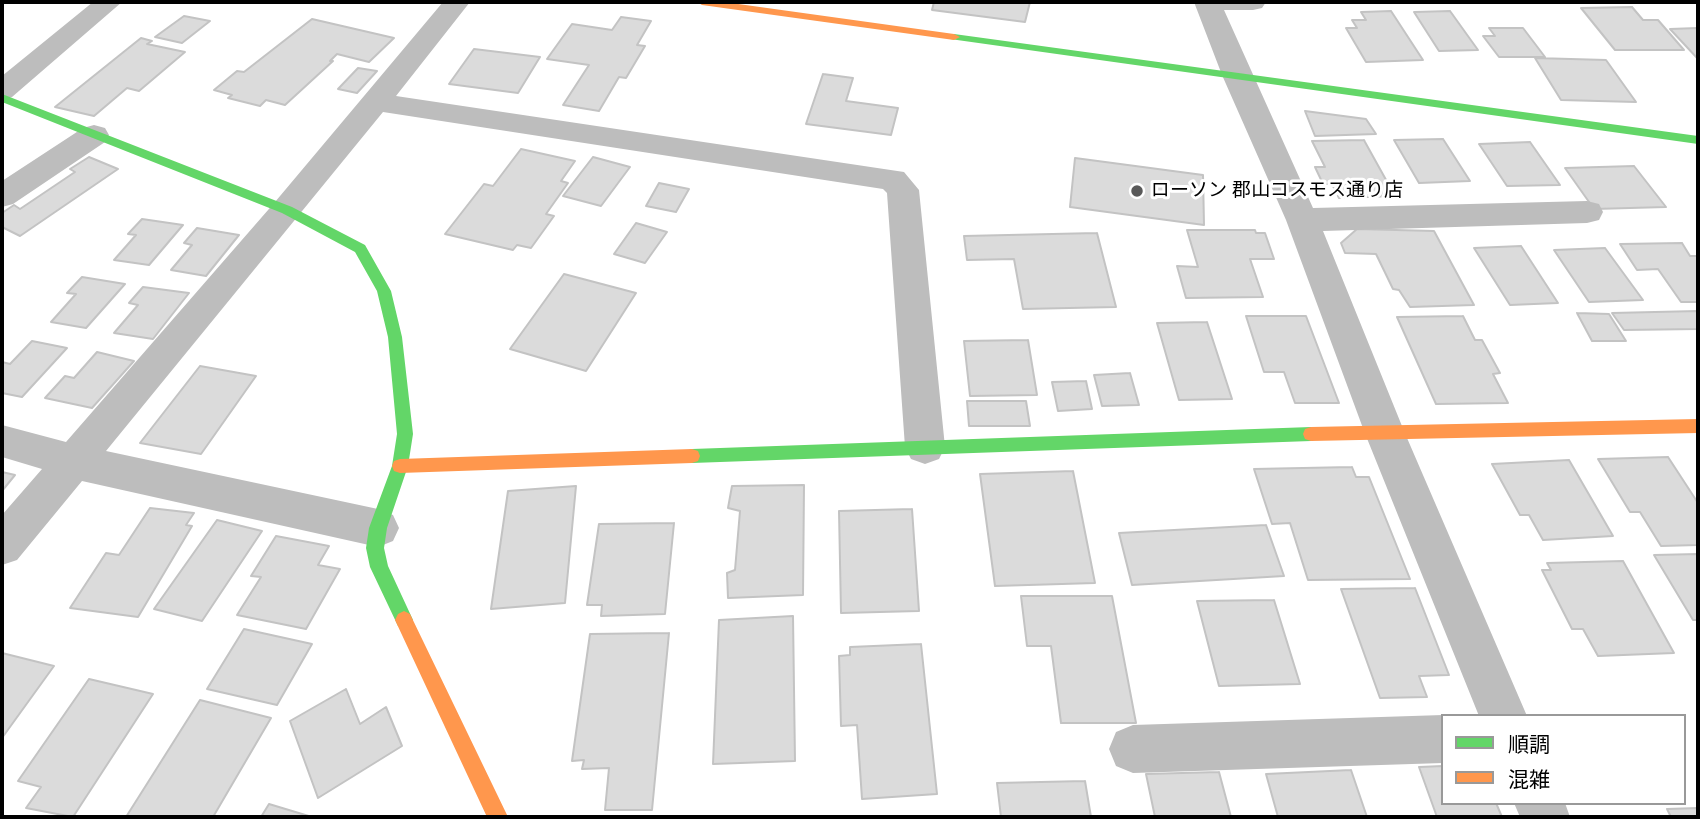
<!DOCTYPE html>
<meta charset="utf-8">
<style>
body{margin:0}
#map{position:relative;width:1700px;height:819px;overflow:hidden;background:#fff;font-family:"Fira Sans","Noto Sans JP",sans-serif}
canvas{display:block}
.frame{position:absolute;inset:0;border:4px solid #000;pointer-events:none}
.legend{position:absolute;left:1441px;top:714px;width:245px;height:91px;box-sizing:border-box;background:#fff;border:2px solid #999;margin:0;padding:9px 12px;list-style:none;font-size:21px;color:#000}
.legend li{display:flex;align-items:center;gap:14px;height:35px}
.legend b{width:35px;border:2px solid #999}
</style>
<div id="map">
<canvas width="1700" height="819"></canvas>
<div class="frame"></div>
<ul class="legend">
<li><b style="height:9px;background:#63d668"></b>順調</li>
<li><b style="height:9px;background:#ff974d"></b>混雑</li>
</ul>
</div>
<script>
const g = document.querySelector('canvas').getContext('2d');
g.lineJoin = 'round';
function fill(path, color) { g.fillStyle = color; g.fill(path, 'evenodd'); }
const shape = rows => new Path2D(rows.map(r => 'M' + r).join(''));
function strokePath(path, color, width, dash) { g.strokeStyle = color; g.lineWidth = width; g.lineCap = dash ? 'butt' : 'round'; g.setLineDash(dash || []); g.stroke(path); }
function drawText(font, color, halo, rows, align = 'center') {
  g.font = font + ' "Fira Sans","Noto Sans JP",sans-serif'; g.lineWidth = 6; g.setLineDash([]); g.textBaseline = 'middle'; g.strokeStyle = halo; g.fillStyle = color; for (const [text, x, y, turn = 0] of rows) {
    g.save(); g.translate(x, y); g.rotate((+turn || 0) * Math.PI / 180); g.textAlign = isNaN(turn) ? turn : align; if (halo) g.strokeText(text, 0, 0); g.fillText(text, 0, 0); g.restore();
  }
}
const building = shape([
 [934,2,1030,2,1025,22,932,10,934,2],
 [1632,7,1643,20,1658,20,1684,50,1615,50,1581,8,1632,7],
 [1391,11,1423,60,1366,62,1346,28,1357,28,1352,20,1366,20,1361,12,1391,11],
 [1450,11,1478,50,1439,51,1414,12,1450,11],
 [184,16,210,21,182,43,155,37,184,16],
 [621,17,651,21,637,45,645,46,626,78,619,77,599,111,563,105,589,65,547,59,572,24,612,30,621,17],
 [312,19,394,38,369,62,337,54,330,61,333,61,285,105,266,100,260,106,228,98,232,95,214,90,237,71,244,72,312,19],
 [1489,28,1523,28,1545,57,1499,57,1483,36,1495,36,1489,28],
 [1698,28,1698,59,1670,29,1698,28],
 [141,38,152,41,147,44,185,52,139,91,127,88,94,116,55,107,141,38],
 [474,49,540,57,518,93,449,84,474,49],
 [1535,58,1606,60,1636,102,1561,100,1535,58],
 [358,68,377,71,357,93,338,89,358,68],
 [823,74,853,78,846,101,898,108,891,135,806,124,823,74],
 [1305,111,1366,119,1376,134,1315,136,1305,111],
 [1443,139,1470,181,1419,183,1394,140,1443,139],
 [1364,140,1365,142,1395,196,1339,198,1332,184,1323,184,1315,167,1325,167,1312,141,1364,140],
 [1530,142,1560,185,1507,186,1479,144,1530,142],
 [521,149,575,161,561,181,568,183,546,214,554,216,531,248,517,245,513,250,445,234,484,184,493,186,521,149],
 [89,157,118,169,20,236,2,227,2,213,14,205,20,209,75,172,70,169,89,157],
 [593,157,630,167,601,206,563,196,593,157],
 [1075,158,1203,175,1204,225,1070,207,1075,158],
 [1634,166,1666,207,1594,209,1565,168,1634,166],
 [659,183,689,189,676,212,646,206,659,183],
 [142,219,183,225,149,265,114,260,136,235,128,234,142,219],
 [636,223,667,232,645,263,614,254,636,223],
 [197,228,239,235,206,276,171,270,192,245,184,243,197,228],
 [1357,229,1434,231,1474,305,1410,307,1399,290,1393,289,1376,254,1345,253,1341,243,1357,229],
 [1187,230,1255,230,1256,233,1265,233,1274,259,1250,259,1263,297,1186,298,1177,266,1198,267,1187,230],
 [1097,233,1116,307,1023,309,1014,259,967,260,964,236,1097,233],
 [1682,243,1690,256,1698,256,1698,302,1681,302,1658,269,1637,270,1620,244,1682,243],
 [1521,246,1558,303,1510,305,1474,248,1521,246],
 [1605,248,1643,300,1589,302,1554,250,1605,248],
 [564,274,636,293,586,371,510,349,564,274],
 [82,277,125,284,86,328,51,322,76,294,67,293,82,277],
 [143,287,189,293,153,339,114,333,138,305,129,303,143,287],
 [1698,311,1698,329,1624,330,1612,313,1698,311],
 [1577,313,1609,314,1626,341,1592,341,1577,313],
 [1246,316,1306,316,1339,403,1295,403,1284,372,1264,372,1246,316],
 [1463,316,1475,340,1482,340,1500,373,1493,374,1508,403,1436,404,1397,317,1463,316],
 [1207,322,1232,399,1179,400,1157,323,1207,322],
 [1028,340,1037,395,970,396,964,341,1028,340],
 [32,341,67,348,22,397,2,393,2,362,10,364,32,341],
 [97,352,134,361,92,408,45,398,65,376,74,378,97,352],
 [200,366,256,376,201,454,140,443,200,366],
 [1130,373,1139,405,1102,406,1094,375,1130,373],
 [1086,381,1092,409,1058,411,1052,382,1086,381],
 [967,401,1026,401,1030,426,969,426,967,401],
 [1668,457,1698,503,1698,545,1661,546,1640,512,1630,512,1598,459,1668,457],
 [1569,460,1613,536,1543,540,1529,515,1520,515,1492,464,1569,460],
 [1352,467,1356,477,1369,477,1410,579,1308,580,1290,523,1272,524,1254,469,1352,467],
 [1073,471,1095,583,995,586,980,474,1073,471],
 [2,472,15,475,2,491,2,472],
 [804,485,803,595,728,598,727,573,735,570,740,511,728,508,732,486,804,485],
 [576,486,565,603,491,609,508,491,576,486],
 [150,508,194,513,186,525,192,526,138,617,70,608,106,553,119,555,150,508],
 [912,509,919,611,841,613,839,511,912,509],
 [217,520,262,531,202,621,154,609,217,520],
 [674,523,665,614,601,616,602,605,587,605,599,524,674,523],
 [1266,525,1284,576,1132,585,1119,533,1266,525],
 [276,536,329,546,318,565,340,569,306,629,237,615,261,577,251,576,276,536],
 [1698,554,1698,620,1693,620,1654,555,1698,554],
 [1623,561,1674,653,1598,656,1583,629,1572,629,1542,570,1551,570,1547,563,1623,561],
 [1415,588,1449,675,1419,676,1427,697,1380,698,1341,589,1415,588],
 [1021,596,1112,596,1136,723,1061,723,1051,646,1027,646,1021,596],
 [1274,600,1300,684,1219,686,1197,601,1274,600],
 [793,616,795,761,713,764,719,620,793,616],
 [244,629,312,644,277,705,207,689,244,629],
 [669,633,652,810,605,810,609,768,582,769,584,760,572,761,590,634,669,633],
 [921,644,937,794,862,799,857,725,841,726,839,656,850,655,850,647,921,644],
 [2,653,54,666,2,738,2,653],
 [89,679,153,694,73,817,26,808,41,787,18,781,89,679],
 [346,689,360,724,386,707,402,746,318,798,290,721,346,689],
 [200,700,271,718,213,817,126,817,200,700],
 [1443,766,1443,803,1496,803,1502,817,1437,817,1419,767,1443,766],
 [1351,770,1367,817,1278,817,1266,774,1351,770],
 [1219,772,1231,817,1155,817,1146,774,1219,772],
 [1085,781,1091,817,1001,817,997,783,1085,781],
 [269,804,312,817,261,817,269,804],
 [1698,808,1698,817,1671,817,1667,809,1698,808]
]);
const street = shape([
 [93,2,122,2,12,97,2,100,2,76,93,2],
 [443,2,470,2,396,96,904,172,919,190,945,447,939,459,925,464,911,459,905,447,887,193,883,189,383,112,106,451,378,509,393,515,399,528,393,541,378,547,82,481,17,560,2,565,2,515,42,469,2,457,2,425,66,442,275,202,443,2],
 [1194,2,1266,2,1262,8,1253,10,1224,10,1313,208,1587,201,1599,204,1603,212,1599,220,1587,223,1323,231,1404,431,1527,716,1479,716,1364,431,1286,220,1222,75,1194,2],
 [94,125,105,128,109,135,105,142,13,204,2,207,2,181,83,128,94,125],
 [1443,715,1443,763,1133,773,1116,766,1109,749,1116,732,1133,725,1443,715],
 [1514,803,1565,803,1570,817,1520,817,1514,803]
]);
const fast = shape([
 [954,34,1698,136,1698,144,950,39,948,37,954,34],
 [2,94,292,207,365,245,391,291,402,337,413,434,408,466,387,528,384,548,388,566,413,620,410,626,404,629,398,626,370,567,366,548,369,528,392,466,397,434,388,337,377,291,355,252,282,213,2,102,2,94],
 [1311,427,1317,429,1319,434,1317,439,1311,441,692,463,686,461,684,456,686,451,692,449,1311,427]
]);
const slow = shape([
 [697,2,724,2,954,34,960,37,954,40,702,5,697,2],
 [1698,419,1698,433,1311,441,1305,439,1303,434,1305,429,1311,427,1698,419],
 [692,449,698,451,700,456,698,461,692,463,400,473,394,471,392,466,394,461,400,459,692,449],
 [404,611,410,614,508,817,487,817,395,620,398,614,404,611]
]);
const markers = [
 [1137,191,7,"#595959"]
];
const poiNames = [
 ["ローソン 郡山コスモス通り店",1151,191]
];
fill(building, '#dbdbdb');
strokePath(building, '#c3c3c3', 2);
fill(street, '#bdbdbd');
fill(fast, '#63d668');
fill(slow, '#ff974d');
for (const [x, y, r, color] of markers) { const dot = new Path2D(); dot.arc(x, y, r, 0, 2 * Math.PI); g.fillStyle = color; g.fill(dot); strokePath(dot, '#fff', 2.5); }
drawText('19px', '#000', '#fff', poiNames, 'left');
</script>
